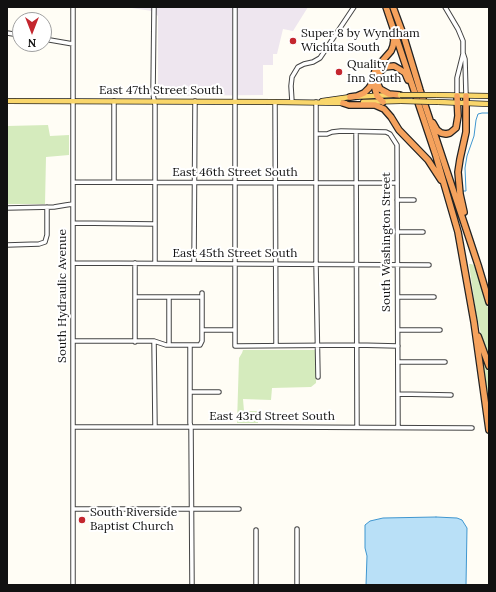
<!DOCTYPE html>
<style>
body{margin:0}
#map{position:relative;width:496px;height:592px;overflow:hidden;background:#fffdf5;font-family:Lora,serif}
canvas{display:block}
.frame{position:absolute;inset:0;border:8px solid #111;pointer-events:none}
.north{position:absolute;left:12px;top:12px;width:40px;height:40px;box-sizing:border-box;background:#fff;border:1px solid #a0a0a0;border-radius:50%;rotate:180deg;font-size:11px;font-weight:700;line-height:16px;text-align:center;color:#111}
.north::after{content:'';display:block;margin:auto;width:14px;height:18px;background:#c4262e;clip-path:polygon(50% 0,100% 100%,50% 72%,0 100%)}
</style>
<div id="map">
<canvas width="496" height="592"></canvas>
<div class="frame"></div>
<div class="north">N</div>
</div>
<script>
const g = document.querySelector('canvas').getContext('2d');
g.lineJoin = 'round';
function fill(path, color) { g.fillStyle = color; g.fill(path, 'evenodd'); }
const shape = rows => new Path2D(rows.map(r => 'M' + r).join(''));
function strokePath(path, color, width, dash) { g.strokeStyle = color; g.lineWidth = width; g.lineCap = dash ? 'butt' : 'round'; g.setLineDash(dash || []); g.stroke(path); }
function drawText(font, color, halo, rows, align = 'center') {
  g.font = font + ' Lora,serif'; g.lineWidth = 4; g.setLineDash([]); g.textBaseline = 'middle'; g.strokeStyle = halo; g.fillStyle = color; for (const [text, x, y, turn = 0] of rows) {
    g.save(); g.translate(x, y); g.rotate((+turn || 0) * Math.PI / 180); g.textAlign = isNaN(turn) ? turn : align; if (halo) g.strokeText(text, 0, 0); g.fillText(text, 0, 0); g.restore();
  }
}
const industrial = shape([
 [125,7,308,7,293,31,283,29,277,54,273,54,273,65,263,65,263,95,158,96,158,16,152,11]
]);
const green = shape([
 [48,125,50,136,69,135,69,155,46,157,45,204,7,204,7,126],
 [469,264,471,264,474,265,489,311,489,357,483,342,476,313],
 [243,350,317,350,316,383,311,387,272,388,271,400,243,399,244,411,258,411,258,423,237,423,239,358,242,353],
 [484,362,489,374,489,409,483,368,483,363]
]);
const water = shape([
 [436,517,457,518,462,520,467,528,466,585,366,585,367,556,365,548,365,525,370,521,383,518,436,517]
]);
const stream = shape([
 [463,191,466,191,465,168,467,156,474,136,476,120,478,114,482,113,489,113]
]);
const minor = shape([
 [73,7,73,585],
 [154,7,153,94,155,105,155,263],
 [235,7,235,346,357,345,398,346],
 [445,7,458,29,463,41,463,53,465,59,466,96],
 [7,33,20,35],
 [44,39,73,44],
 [457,96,457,78,463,54],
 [275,102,276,345],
 [292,102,291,86,292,77,298,67,304,64,313,62,320,58,354,7],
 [316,102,316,264,318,377],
 [356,132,357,427],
 [316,134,327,134,332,132,341,131,386,132,390,134,397,145,398,427],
 [73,182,397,183],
 [114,182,114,101],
 [397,200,414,200],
 [7,208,54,207,66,205,73,204],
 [73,223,155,224],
 [397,232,423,232],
 [7,245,39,244,45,242,47,235,47,207],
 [73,263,429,265],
 [135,263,135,342],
 [194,263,195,101],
 [135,297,202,297],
 [169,297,169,345],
 [398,297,434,297],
 [202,330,235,330],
 [398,330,440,330],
 [73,341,154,341,166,345,200,345,202,341,202,293],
 [154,341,155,427],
 [190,346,190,423,191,427,192,585],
 [398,362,445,362],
 [190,392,219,392],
 [398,394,451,395],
 [73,427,273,427,472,428],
 [73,509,239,509],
 [297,529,297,585],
 [256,585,256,530]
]);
const major = shape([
 [436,95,489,96],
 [7,101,275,102,345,103],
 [322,101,350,97,392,95],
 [363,102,401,101],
 [438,102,489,104]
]);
const highway = shape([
 [386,7,436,156,458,232,474,322,489,430],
 [393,7,403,34,420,90,478,265,489,302],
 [400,95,389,94,380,89,377,82,379,73,385,67,394,66,399,69,405,73,408,80],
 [350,97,357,96,364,93,369,88,373,82],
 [383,102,377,96,373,81,373,77,376,68,391,51,393,46,394,40,392,34],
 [343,103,349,105,375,105,384,109,391,117,399,130,428,160,441,180],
 [433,123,437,130,441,133,446,134,450,133,456,128,458,116,457,96],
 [464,212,460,194,458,172,460,159,466,132,466,96],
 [478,336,489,366]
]);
const majorBridge = shape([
 [400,95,436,95],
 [401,101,438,102]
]);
const markers = [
 [293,41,4,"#c4262e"],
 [339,72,4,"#c4262e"],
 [82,520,4,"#c4262e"]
];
const poiNames = [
 ["Super 8 by Wyndham",301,34],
 ["Wichita South",301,48],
 ["Quality",347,65],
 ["Inn South",347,79],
 ["South Riverside",90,513],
 ["Baptist Church",90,527]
];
const streetNames = [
 ["East 47th Street South",161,91],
 ["East 46th Street South",235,173],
 ["South Washington Street",387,242,-90],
 ["East 45th Street South",235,254],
 ["South Hydraulic Avenue",63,296,-90],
 ["East 43rd Street South",272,417]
];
fill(industrial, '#eee6ef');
fill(green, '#d5ebbd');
fill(water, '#b9e0f7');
strokePath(water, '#3f96cf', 1);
strokePath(stream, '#3f96cf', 1);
strokePath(minor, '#444', 5.5);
strokePath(major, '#222', 6);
strokePath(highway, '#222', 8);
strokePath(minor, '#fff', 3.5);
strokePath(major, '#f9d66b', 4.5);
strokePath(highway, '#f5a25d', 5.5);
strokePath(majorBridge, '#222', 6, []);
strokePath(majorBridge, '#f9d66b', 4.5);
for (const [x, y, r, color] of markers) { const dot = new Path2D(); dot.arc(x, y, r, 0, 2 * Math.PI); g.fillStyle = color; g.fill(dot); strokePath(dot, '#fff', 1.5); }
drawText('12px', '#111', '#fff', poiNames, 'left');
drawText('12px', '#111', '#fff', streetNames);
</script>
